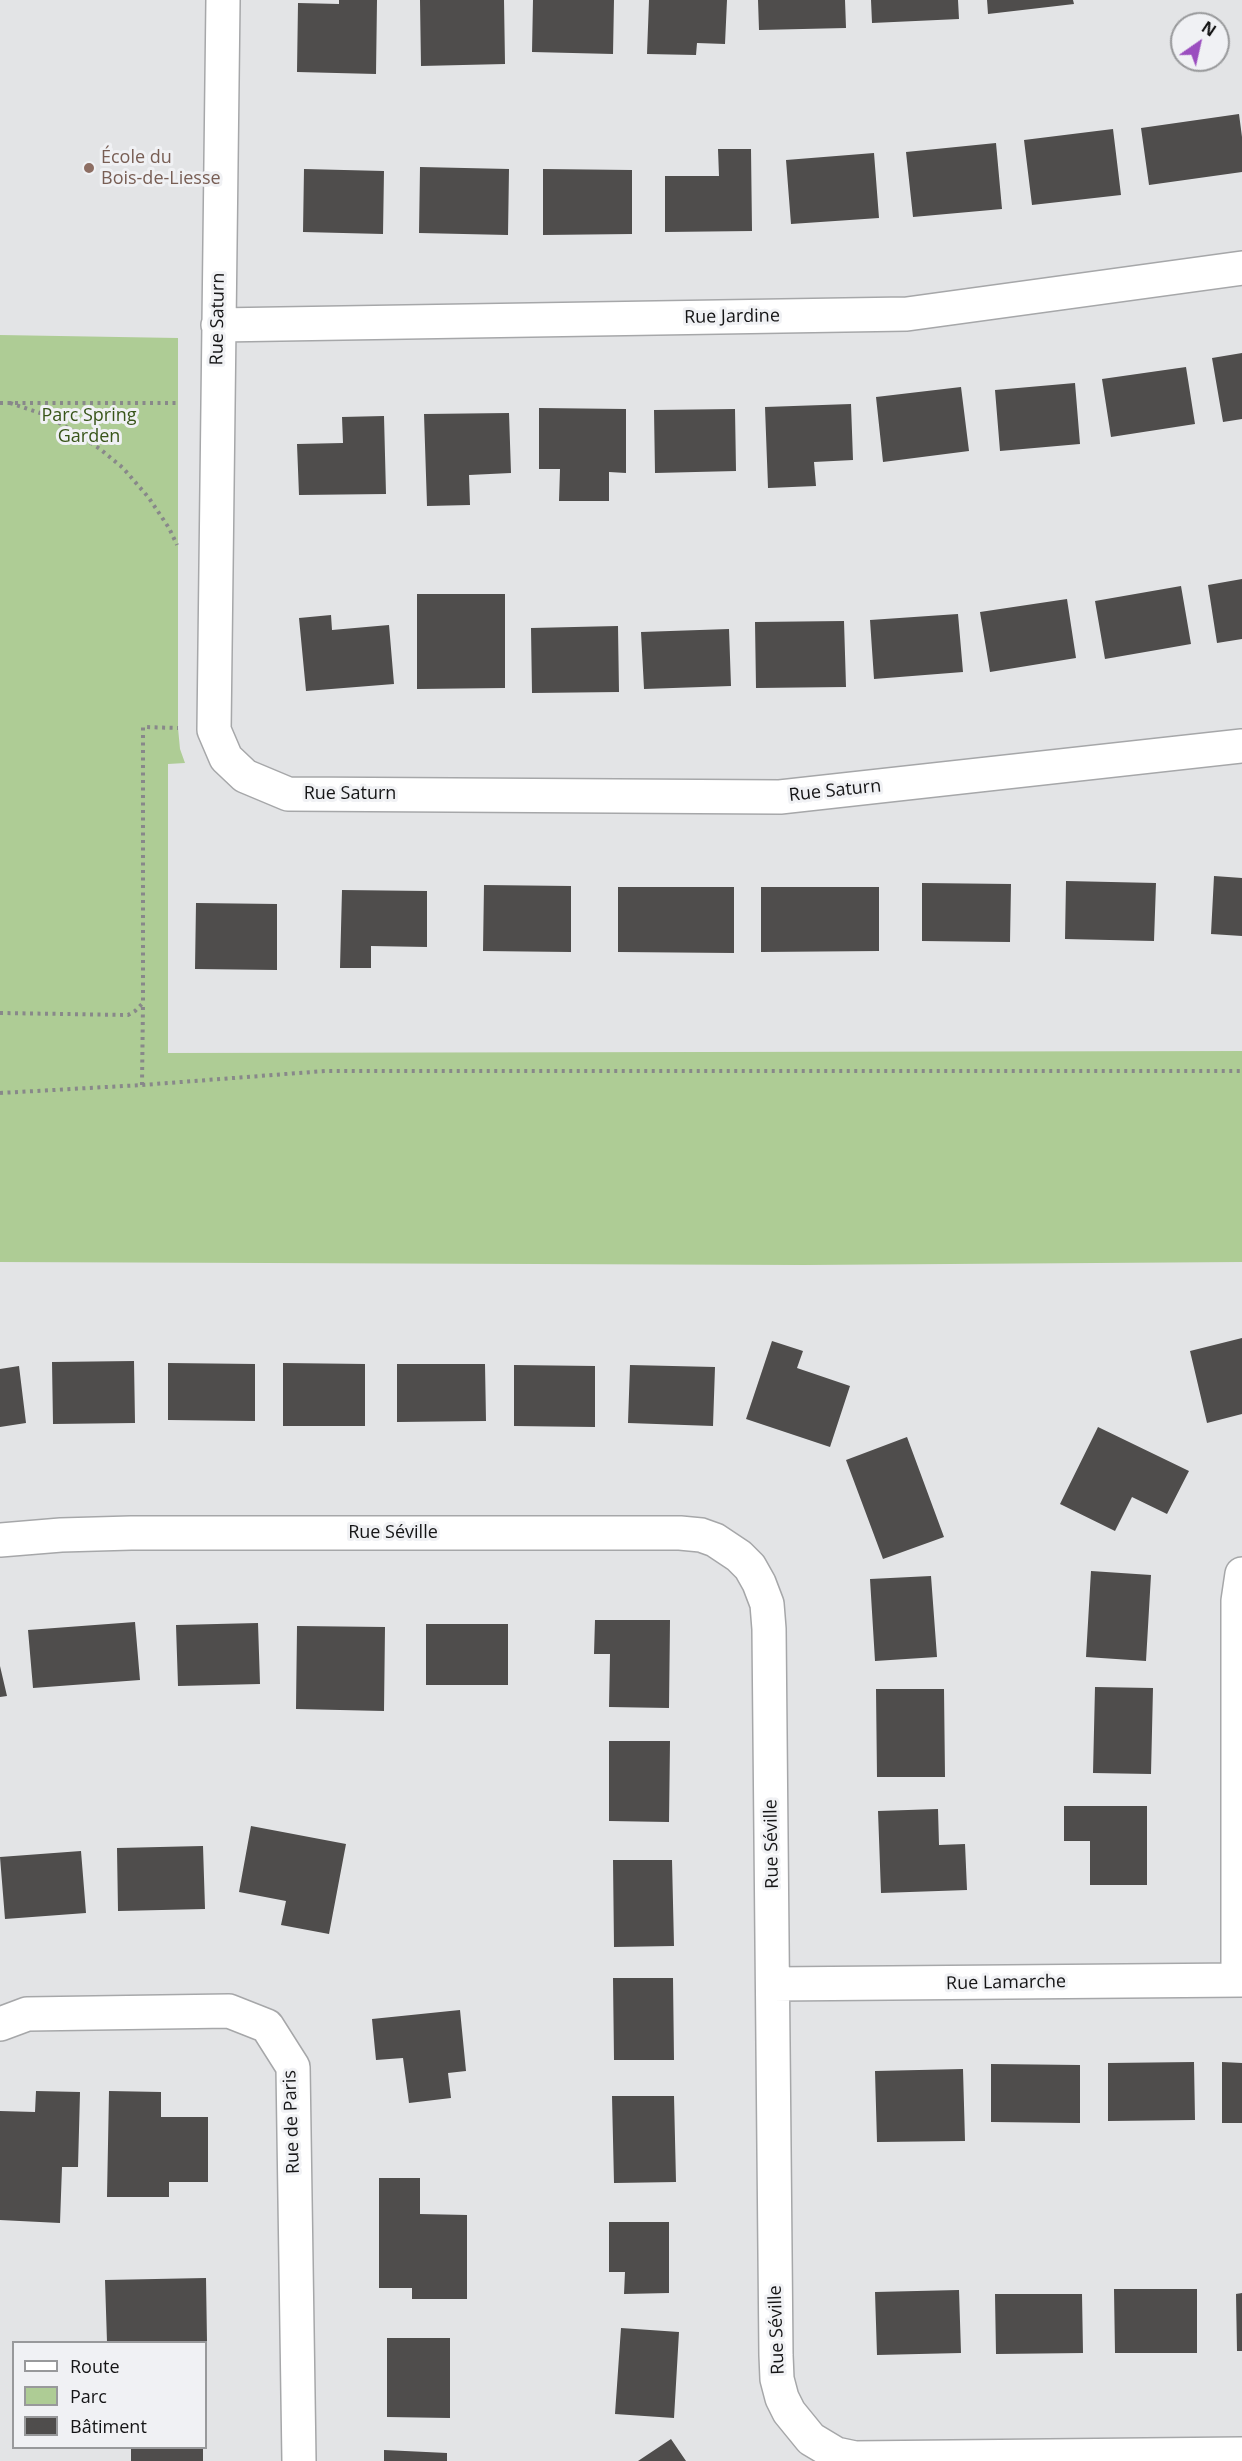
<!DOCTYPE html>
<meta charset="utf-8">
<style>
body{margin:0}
#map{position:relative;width:1242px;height:2461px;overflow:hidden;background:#e3e4e6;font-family:"Open Sans",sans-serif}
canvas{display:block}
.legend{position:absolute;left:12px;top:2341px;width:195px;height:108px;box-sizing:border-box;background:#f0f1f4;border:2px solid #98999b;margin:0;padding:8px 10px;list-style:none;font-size:18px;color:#151516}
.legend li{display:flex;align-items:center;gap:12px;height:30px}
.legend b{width:30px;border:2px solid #98999b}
.north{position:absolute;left:1170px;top:12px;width:60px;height:60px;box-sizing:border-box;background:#f0f1f4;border:2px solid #98999b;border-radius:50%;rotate:34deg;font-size:16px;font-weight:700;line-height:24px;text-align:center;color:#151516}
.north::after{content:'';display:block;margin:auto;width:21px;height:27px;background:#9b4ebf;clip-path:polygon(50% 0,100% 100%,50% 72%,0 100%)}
</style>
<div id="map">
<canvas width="1242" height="2461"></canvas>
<ul class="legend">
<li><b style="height:8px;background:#fff"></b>Route</li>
<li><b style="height:16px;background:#aecc95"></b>Parc</li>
<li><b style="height:16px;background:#4f4d4c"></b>Bâtiment</li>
</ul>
<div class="north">N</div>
</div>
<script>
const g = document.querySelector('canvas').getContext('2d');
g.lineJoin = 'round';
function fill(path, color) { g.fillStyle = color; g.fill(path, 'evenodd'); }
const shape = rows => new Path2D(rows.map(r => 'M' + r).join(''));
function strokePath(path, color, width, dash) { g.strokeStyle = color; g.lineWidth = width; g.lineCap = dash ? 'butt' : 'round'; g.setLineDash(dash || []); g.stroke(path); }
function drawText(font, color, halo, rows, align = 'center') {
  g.font = font + ' "Open Sans",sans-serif'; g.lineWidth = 6; g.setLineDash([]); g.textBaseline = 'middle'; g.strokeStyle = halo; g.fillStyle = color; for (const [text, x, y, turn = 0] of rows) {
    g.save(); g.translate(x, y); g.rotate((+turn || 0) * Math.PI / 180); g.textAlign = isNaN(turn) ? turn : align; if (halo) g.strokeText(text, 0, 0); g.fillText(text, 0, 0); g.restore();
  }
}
const green = shape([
 [0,335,178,338,178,728,180,749,185,763,168,764,168,1053,1242,1051,1242,1262,804,1265,0,1262]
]);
const building = shape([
 [339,0,377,0,376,74,297,72,298,3,339,4],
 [420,0,504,0,505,64,421,66],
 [533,0,614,0,613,54,532,52],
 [649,0,727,0,725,44,697,43,696,55,647,54],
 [758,0,845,0,846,28,759,30],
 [871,0,958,0,959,19,872,23],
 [987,0,1073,0,1074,4,988,14],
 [1239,114,1242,137,1242,172,1149,185,1141,128],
 [1113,129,1121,195,1032,205,1024,140],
 [996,143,1002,209,913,217,906,152],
 [718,149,751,149,752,231,665,232,665,176,719,176],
 [874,153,879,218,791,224,786,160],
 [420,167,509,169,508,235,419,233],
 [304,169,384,171,383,234,303,232],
 [543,169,632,170,632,234,543,235],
 [1242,353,1242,419,1223,422,1212,358],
 [1186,367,1195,424,1111,437,1102,379],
 [1075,383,1080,444,1000,451,995,390],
 [961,387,969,451,883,462,876,397],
 [851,404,853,460,814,462,816,486,768,488,765,407],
 [539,408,626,409,626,473,609,472,609,501,559,501,560,469,539,469],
 [735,409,736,471,655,473,654,410],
 [509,413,511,473,469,475,470,505,427,506,424,414],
 [384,416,386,494,299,495,297,444,343,443,342,417],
 [1242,579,1242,639,1217,643,1208,585],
 [1181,586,1191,644,1105,659,1095,601],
 [417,594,505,594,505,688,417,689],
 [1067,599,1076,658,990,672,980,612],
 [958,614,963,672,874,679,870,620],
 [331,615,332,630,389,625,394,684,306,691,299,618],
 [844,621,846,687,756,688,755,622],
 [618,626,619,692,532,693,531,628],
 [729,629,731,686,644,689,641,632],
 [1214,876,1242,878,1242,936,1211,934],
 [1066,881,1156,883,1154,941,1065,939],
 [922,883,1011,884,1010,942,922,941],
 [484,885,571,886,571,952,483,951],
 [618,887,734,887,734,953,618,952],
 [761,887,879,887,879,951,761,952],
 [342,890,427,891,427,947,371,946,371,968,340,968],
 [196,903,277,904,277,970,195,969],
 [1242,1338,1242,1414,1207,1423,1190,1351],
 [772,1341,803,1351,797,1368,850,1386,830,1447,746,1419],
 [134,1361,135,1423,53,1424,52,1362],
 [168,1363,255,1364,255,1421,168,1420],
 [283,1363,365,1364,365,1426,283,1426],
 [397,1364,485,1364,486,1421,397,1422],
 [514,1365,595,1366,595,1427,514,1426],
 [630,1365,715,1367,713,1426,628,1423],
 [19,1366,26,1423,0,1427,0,1369],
 [1098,1427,1189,1471,1167,1514,1132,1497,1115,1531,1060,1504],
 [907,1437,944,1537,883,1559,846,1460],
 [1091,1571,1151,1575,1146,1661,1086,1657],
 [931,1576,937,1657,875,1661,870,1579],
 [595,1620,670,1620,669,1708,609,1707,610,1654,594,1654],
 [135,1622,140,1680,33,1688,28,1630],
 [258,1623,260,1684,178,1686,176,1625],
 [426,1624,508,1624,508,1685,426,1685],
 [297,1626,385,1627,384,1711,296,1709],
 [0,1666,7,1696,0,1697],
 [1095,1687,1153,1688,1151,1774,1093,1773],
 [876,1689,944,1689,945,1777,877,1777],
 [609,1741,670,1741,669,1822,609,1821],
 [1064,1806,1147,1806,1147,1885,1090,1885,1090,1841,1064,1841],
 [938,1809,939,1845,965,1844,967,1890,881,1893,878,1811],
 [251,1826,346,1844,329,1934,281,1925,286,1901,239,1892],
 [203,1846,205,1909,118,1911,117,1848],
 [81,1851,86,1913,5,1919,0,1857],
 [613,1860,672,1860,674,1946,614,1947],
 [613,1978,673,1978,674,2060,614,2060],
 [460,2010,466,2071,448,2073,451,2098,409,2103,403,2058,376,2060,372,2019],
 [1194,2062,1195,2120,1108,2121,1108,2063],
 [1222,2062,1242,2063,1242,2123,1222,2123],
 [991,2064,1080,2065,1080,2123,991,2122],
 [963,2069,965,2141,877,2142,875,2071],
 [36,2091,80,2092,78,2167,62,2167,60,2223,0,2220,0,2111,35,2112],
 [109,2091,161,2092,161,2117,208,2117,208,2182,169,2182,169,2197,107,2197],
 [612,2096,674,2096,676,2182,614,2183],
 [379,2178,420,2178,420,2214,467,2215,467,2299,412,2299,412,2288,379,2288],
 [609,2222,669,2222,669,2293,624,2294,625,2272,609,2272],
 [206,2278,207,2342,107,2342,105,2280],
 [1114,2289,1197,2289,1197,2353,1115,2353],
 [959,2290,961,2353,877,2355,875,2292],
 [1242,2293,1242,2351,1237,2351,1236,2294],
 [995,2294,1082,2294,1083,2353,996,2354],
 [621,2328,679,2332,674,2418,615,2414],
 [387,2338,450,2338,450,2418,387,2417],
 [671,2439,686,2461,638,2461],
 [131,2448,203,2448,203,2461,131,2461],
 [384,2450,447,2453,447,2461,384,2461]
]);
const path = shape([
 [0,403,179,403],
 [10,403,43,414,70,429,100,449,123,468,149,498,169,528,177,545],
 [0,1013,128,1015,135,1011,143,1003,143,727,178,728],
 [142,1085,143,1004],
 [0,1093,142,1085,325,1071,1242,1071]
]);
const minor = shape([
 [223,0,214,730,226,758,245,776,288,794,780,797,1242,746],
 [218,325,907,314,1242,268],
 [0,1540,61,1535,131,1533,680,1533,701,1535,715,1540,739,1556,750,1567,759,1583,767,1604,769,1629,776,2355,777,2379,782,2398,789,2412,811,2439,836,2454,855,2458,1242,2454],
 [1238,1980,1238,1601,1242,1574],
 [773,1984,1242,1980],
 [0,2024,27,2014,229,2011,267,2026,293,2067,299,2461]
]);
const markers = [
 [89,168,6,"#8d6e63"]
];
const educationNames = [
 ["École du",101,158],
 ["Bois-de-Liesse",101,179]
];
const streetNames = [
 ["Rue Jardine",732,317,-1],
 ["Rue Saturn",218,319,-89],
 ["Rue Saturn",835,791,-6],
 ["Rue Saturn",350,794],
 ["Rue Séville",393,1533],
 ["Rue Séville",772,1844,-91],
 ["Rue Lamarche",1006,1983,-1],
 ["Rue de Paris",292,2122,-92],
 ["Rue Séville",777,2330,-92]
];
const parkNames = [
 ["Parc Spring",89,416],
 ["Garden",89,437]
];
fill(green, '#aecc95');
fill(building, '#4f4d4c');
strokePath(minor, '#a6a7a9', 36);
strokePath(path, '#88888a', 4, [3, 4.5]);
strokePath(minor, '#fff', 33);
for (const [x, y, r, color] of markers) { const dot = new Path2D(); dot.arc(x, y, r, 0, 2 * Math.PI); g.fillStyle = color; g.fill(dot); strokePath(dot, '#f0f1f4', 2); }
drawText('18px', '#785e54', '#f0f1f4', educationNames, 'left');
drawText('18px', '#151516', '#f0f1f4', streetNames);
drawText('18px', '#385519', '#f0f1f4', parkNames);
</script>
